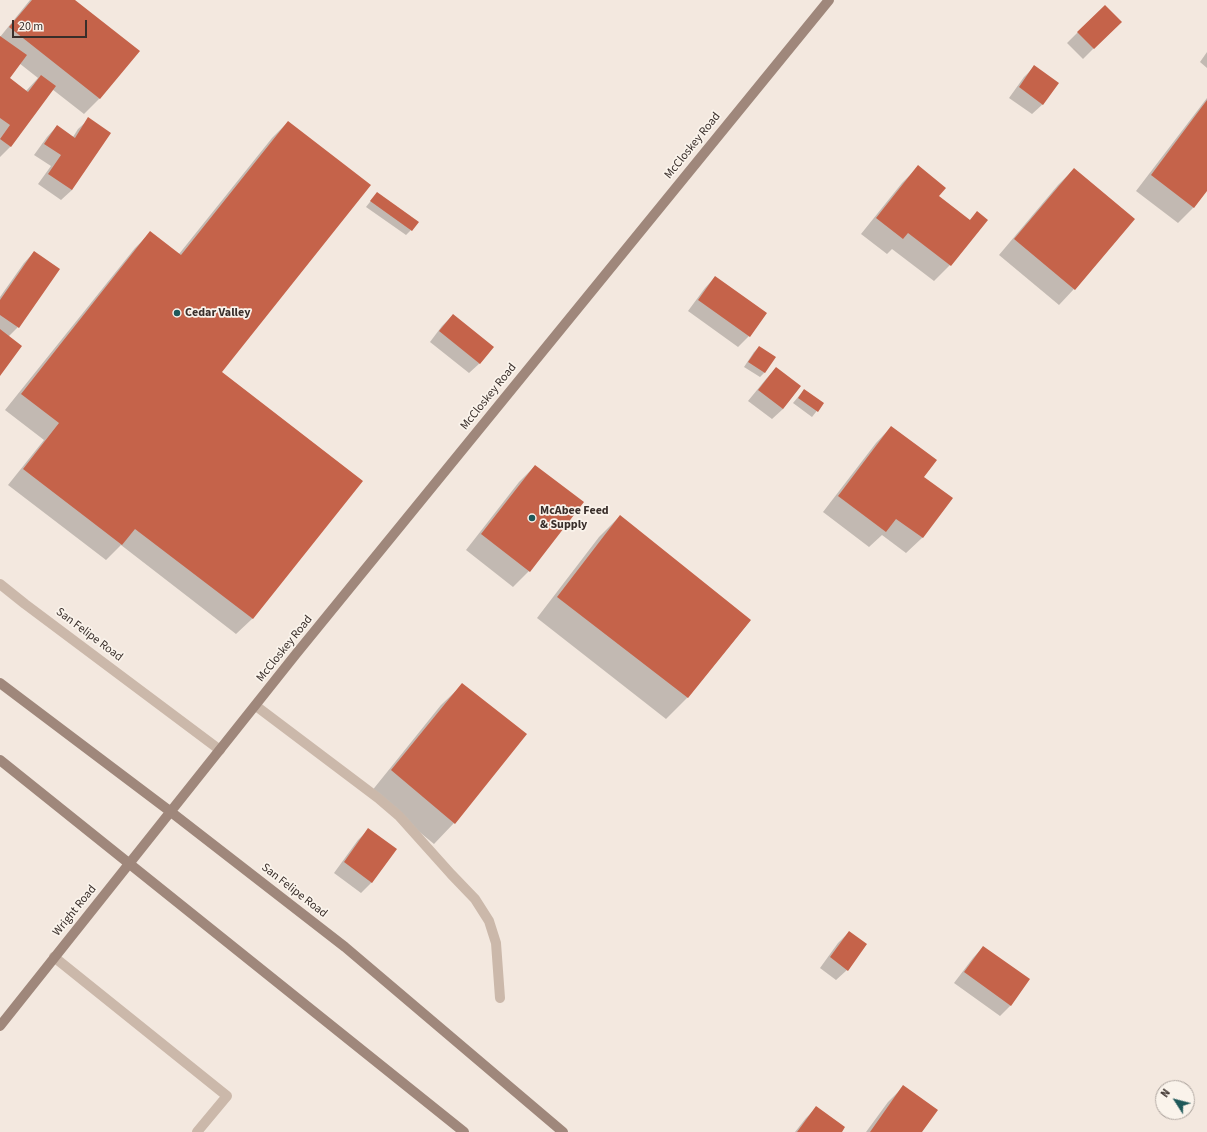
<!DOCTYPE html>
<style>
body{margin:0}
#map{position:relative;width:1207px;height:1132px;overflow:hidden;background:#f3e8df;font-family:"Source Sans 3",sans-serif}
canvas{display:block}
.north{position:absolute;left:1155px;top:1080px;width:40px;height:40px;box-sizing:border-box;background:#faf3eb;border:1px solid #ada49e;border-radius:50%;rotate:306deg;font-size:11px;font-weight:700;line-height:16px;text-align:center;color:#392e2a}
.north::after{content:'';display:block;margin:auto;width:14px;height:18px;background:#1f595a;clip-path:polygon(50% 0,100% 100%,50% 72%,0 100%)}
.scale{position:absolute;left:12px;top:20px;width:75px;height:18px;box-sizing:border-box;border:2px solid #392e2a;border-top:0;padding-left:5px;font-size:12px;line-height:14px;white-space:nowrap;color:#392e2a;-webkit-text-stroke:3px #faf3eb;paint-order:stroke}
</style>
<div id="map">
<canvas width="1207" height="1132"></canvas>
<div class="north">N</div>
<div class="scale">20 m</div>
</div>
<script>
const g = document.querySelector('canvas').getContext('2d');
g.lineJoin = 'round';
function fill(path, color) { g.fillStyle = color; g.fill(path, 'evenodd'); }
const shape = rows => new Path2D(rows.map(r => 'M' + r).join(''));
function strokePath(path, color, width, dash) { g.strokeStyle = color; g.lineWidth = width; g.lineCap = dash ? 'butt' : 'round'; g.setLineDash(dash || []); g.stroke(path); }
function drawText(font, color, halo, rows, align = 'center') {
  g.font = font + ' "Source Sans 3",sans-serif'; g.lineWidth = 3.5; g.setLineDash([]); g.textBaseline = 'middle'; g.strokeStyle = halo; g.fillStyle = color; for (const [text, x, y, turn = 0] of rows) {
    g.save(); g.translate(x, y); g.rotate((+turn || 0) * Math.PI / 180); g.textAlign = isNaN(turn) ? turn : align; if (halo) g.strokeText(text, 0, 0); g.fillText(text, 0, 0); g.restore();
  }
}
const shadow = shape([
 [30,0,73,0,100,98,84,114,52,89,11,146,0,157,0,37],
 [19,63,38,78,26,91,8,79],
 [1120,22,1083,59,1067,43,1078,32],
 [1207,52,1207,68,1200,62],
 [1034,67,1043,104,1032,114,1009,98,1024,77],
 [1207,98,1207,189,1194,207,1178,223,1136,191],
 [89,119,72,190,61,200,38,184,51,166,34,155,47,137,57,126,73,137,78,129],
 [288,122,221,372,362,481,252,619,236,634,121,545,106,560,8,485,44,440,5,410,135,248,150,233,179,254,272,138],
 [918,167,938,196,969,221,977,213,987,220,950,265,934,281,892,249,887,254,861,234,902,183],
 [1074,169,1074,289,1059,305,999,255,1058,185],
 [377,193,411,230,406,235,366,207],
 [34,252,59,269,18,327,8,337,0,374,0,297,24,263],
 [715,277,765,314,749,336,738,347,688,311,705,288],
 [453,315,480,363,469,373,430,342,442,326],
 [759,347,765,372,760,377,744,367,754,352],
 [776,368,800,387,783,409,772,419,748,401,766,379],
 [804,390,823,403,812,417,793,403],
 [891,427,923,477,952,499,922,538,906,553,882,535,869,547,823,512,876,443],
 [535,466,529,571,513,587,466,550,519,482],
 [620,516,750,621,687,698,666,719,537,618,599,537],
 [462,685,454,823,434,844,371,792,441,705],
 [368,830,372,882,361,893,334,873,358,840],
 [849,932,847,970,836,980,820,968,838,943],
 [983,947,1011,1005,1000,1016,954,983,973,958],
 [903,1087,921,1132,866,1132,888,1102],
 [817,1107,841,1132,795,1132,806,1118]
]);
const building = shape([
 [32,0,75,0,140,51,100,99,9,27],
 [1105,5,1122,22,1094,49,1077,32],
 [0,36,27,55,10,78,28,92,41,75,56,86,11,147,0,139,10,125,0,118],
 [1034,65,1059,83,1043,105,1019,87],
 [1207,100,1207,191,1194,208,1151,175],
 [88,117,111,133,72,190,48,174,61,155,44,144,57,125,75,138],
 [288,121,371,185,222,372,363,481,253,619,135,529,122,545,23,469,59,423,21,394,150,231,181,255],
 [918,165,946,188,939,196,970,220,977,211,988,220,951,266,908,233,903,239,876,218],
 [1074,168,1135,219,1075,290,1014,239],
 [377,192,419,222,412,231,370,201],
 [34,251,60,269,19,328,0,315,0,300],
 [715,276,767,313,750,337,698,300],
 [453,314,494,347,480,364,439,331],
 [0,329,22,346,0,376],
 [759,346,776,357,765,373,748,362],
 [776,367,801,386,783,409,758,390],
 [804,389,824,403,818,412,798,398],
 [891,426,937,460,924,477,953,498,923,538,896,519,886,532,838,496],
 [535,465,584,502,530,572,481,534],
 [620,515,751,620,688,698,557,597],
 [462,683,527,734,455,824,391,770],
 [368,828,397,849,372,883,344,862],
 [849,931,867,944,848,971,830,957],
 [983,946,1030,979,1011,1006,964,972],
 [903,1085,938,1110,922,1132,870,1132],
 [816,1106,845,1127,842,1132,797,1132]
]);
const lane = shape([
 [54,957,227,1096,197,1132]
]);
const street = shape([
 [0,584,25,604,220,750],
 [256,706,378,798,399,816,451,874,475,899,489,921,496,943,500,998]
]);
const secondary = shape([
 [0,683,171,812,345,947,563,1132],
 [0,760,464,1132],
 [0,1026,296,654,829,0]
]);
const markers = [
 [177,313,4,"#1f595a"],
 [532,518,4,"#1f595a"]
];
const streetNames = [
 ["McCloskey Road",693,146,-51],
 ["McCloskey Road",489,397,-51],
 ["San Felipe Road",89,635,37],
 ["McCloskey Road",285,649,-51],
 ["San Felipe Road",294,891,38],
 ["Wright Road",75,911,-51]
];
const poiNames = [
 ["Cedar Valley",185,313],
 ["McAbee Feed",540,511],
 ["& Supply",540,525]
];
fill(shadow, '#0003');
fill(building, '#c5634a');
strokePath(lane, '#cbb8aa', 10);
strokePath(street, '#cbb8aa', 10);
strokePath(secondary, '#9f877b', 10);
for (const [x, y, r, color] of markers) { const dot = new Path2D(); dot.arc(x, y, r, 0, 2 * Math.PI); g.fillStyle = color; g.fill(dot); strokePath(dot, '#faf3eb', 1.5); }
drawText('12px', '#392e2a', '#faf3eb', streetNames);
drawText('bold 12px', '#392e2a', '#faf3eb', poiNames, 'left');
</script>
